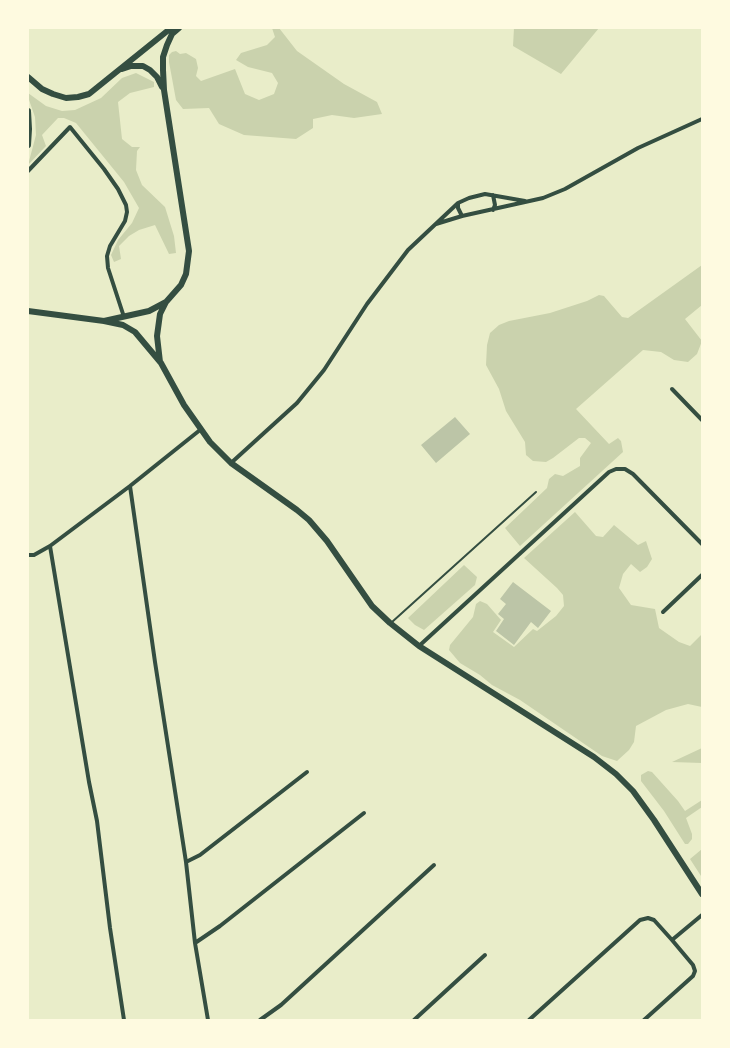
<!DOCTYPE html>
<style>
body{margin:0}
#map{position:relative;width:730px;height:1048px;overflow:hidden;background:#e9edc9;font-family:"IBM Plex Sans",sans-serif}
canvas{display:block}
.frame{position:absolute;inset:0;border:29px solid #fefae0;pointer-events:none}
</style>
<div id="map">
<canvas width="730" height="1048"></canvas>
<div class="frame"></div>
</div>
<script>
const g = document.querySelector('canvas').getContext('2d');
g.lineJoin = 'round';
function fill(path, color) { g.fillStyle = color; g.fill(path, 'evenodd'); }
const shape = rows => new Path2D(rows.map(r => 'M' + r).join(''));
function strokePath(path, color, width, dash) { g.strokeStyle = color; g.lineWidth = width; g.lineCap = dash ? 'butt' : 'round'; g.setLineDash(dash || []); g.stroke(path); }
const green = shape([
 [272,28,279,28,297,51,344,84,377,102,382,114,354,118,332,115,313,119,313,128,296,139,244,135,219,124,209,108,183,109,176,100,169,62,169,55,172,52,176,51,180,54,186,53,196,59,198,68,196,76,201,81,235,69,245,94,259,100,274,94,278,83,272,73,248,67,236,60,241,53,267,45,275,37],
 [514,28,599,28,561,74,513,46],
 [136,73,154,82,154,87,130,93,118,102,122,139,132,147,140,147,137,151,136,170,142,185,165,207,174,236,176,253,169,254,155,225,139,230,129,236,119,246,121,259,114,262,111,255,118,240,132,223,139,208,124,182,76,123,64,118,58,118,42,135,46,146,28,165,36,135,35,117,28,97,28,93,46,106,62,111,75,110,101,98,122,78],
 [702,265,702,305,685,319,702,341,697,354,688,362,674,360,661,352,643,350,576,409,609,444,618,438,621,441,623,452,520,546,505,528,547,488,549,479,555,474,563,476,580,466,580,458,591,443,585,438,579,438,553,458,546,462,533,461,526,455,525,442,506,411,499,389,486,365,487,345,490,333,499,325,509,321,550,313,587,301,599,295,604,296,622,317,628,318],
 [575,512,596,536,603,537,614,525,638,545,646,541,652,559,647,567,640,572,631,564,623,574,619,588,631,605,655,609,659,628,679,642,690,646,702,634,702,707,688,704,666,710,636,726,634,742,629,750,617,761,602,756,520,700,492,685,480,675,460,663,449,650,450,645,473,617,476,604,480,601,487,604,501,620,493,632,514,647,533,629,537,631,556,616,564,606,563,595,557,588,524,558],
 [464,565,477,577,475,585,424,630,415,625,408,618],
 [702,748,702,763,672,762],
 [648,771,652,772,678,801,685,811,702,800,702,807,686,818,692,834,692,839,688,844,685,844,664,811,641,781,641,775],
 [702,849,702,875,701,876,690,859]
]);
const building = shape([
 [455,417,470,434,436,463,421,445],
 [513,582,551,611,538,628,531,622,514,645,496,631,504,619,498,614,506,604,500,599]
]);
const service = shape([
 [392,622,536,492]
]);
const minor = shape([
 [28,171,70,127,104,169,118,189,126,205,127,212,125,221,110,246,107,256,108,268,124,317],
 [493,195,495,205,493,210],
 [458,203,458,208,462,216],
 [436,224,462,216,543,198,565,189,638,148,702,119],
 [672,389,702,420],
 [231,463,297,403,324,370,367,304,408,250,458,203,469,198,485,194,525,201],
 [130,486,155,662,186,862,195,943,208,1020],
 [50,546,89,782,97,821,110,928,124,1020],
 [28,555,34,555,50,546,130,486,200,430],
 [663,612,702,575],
 [419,646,609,472,616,469,625,469,633,474,702,544],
 [186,862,200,855,307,772],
 [672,940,702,915],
 [195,943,220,926,364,813],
 [260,1020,281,1005,434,865],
 [414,1020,485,955],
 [529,1020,640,920,648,918,654,920,672,940,693,965,695,971,693,976,644,1020]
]);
const primary = shape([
 [122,69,131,66,143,66,150,70,157,77,162,87],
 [28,77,42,89,53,94,66,98,78,97,89,94,171,28],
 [28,111,29,129,28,145],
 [28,311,104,321,149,311,166,302,181,285,186,274,189,251,164,90,163,70,163,57,167,45,172,34,179,28],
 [104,321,123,325,135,332,161,363,184,405,210,442,231,463,297,510,309,520,327,541,372,606,390,623,419,646,594,757,616,774,633,791,654,820,702,894],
 [160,362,157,336,160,314,166,302]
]);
fill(green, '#cad2ad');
fill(building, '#bcc5a7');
strokePath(service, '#344e41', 2);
strokePath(minor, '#344e41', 4);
strokePath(primary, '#344e41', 6);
</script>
